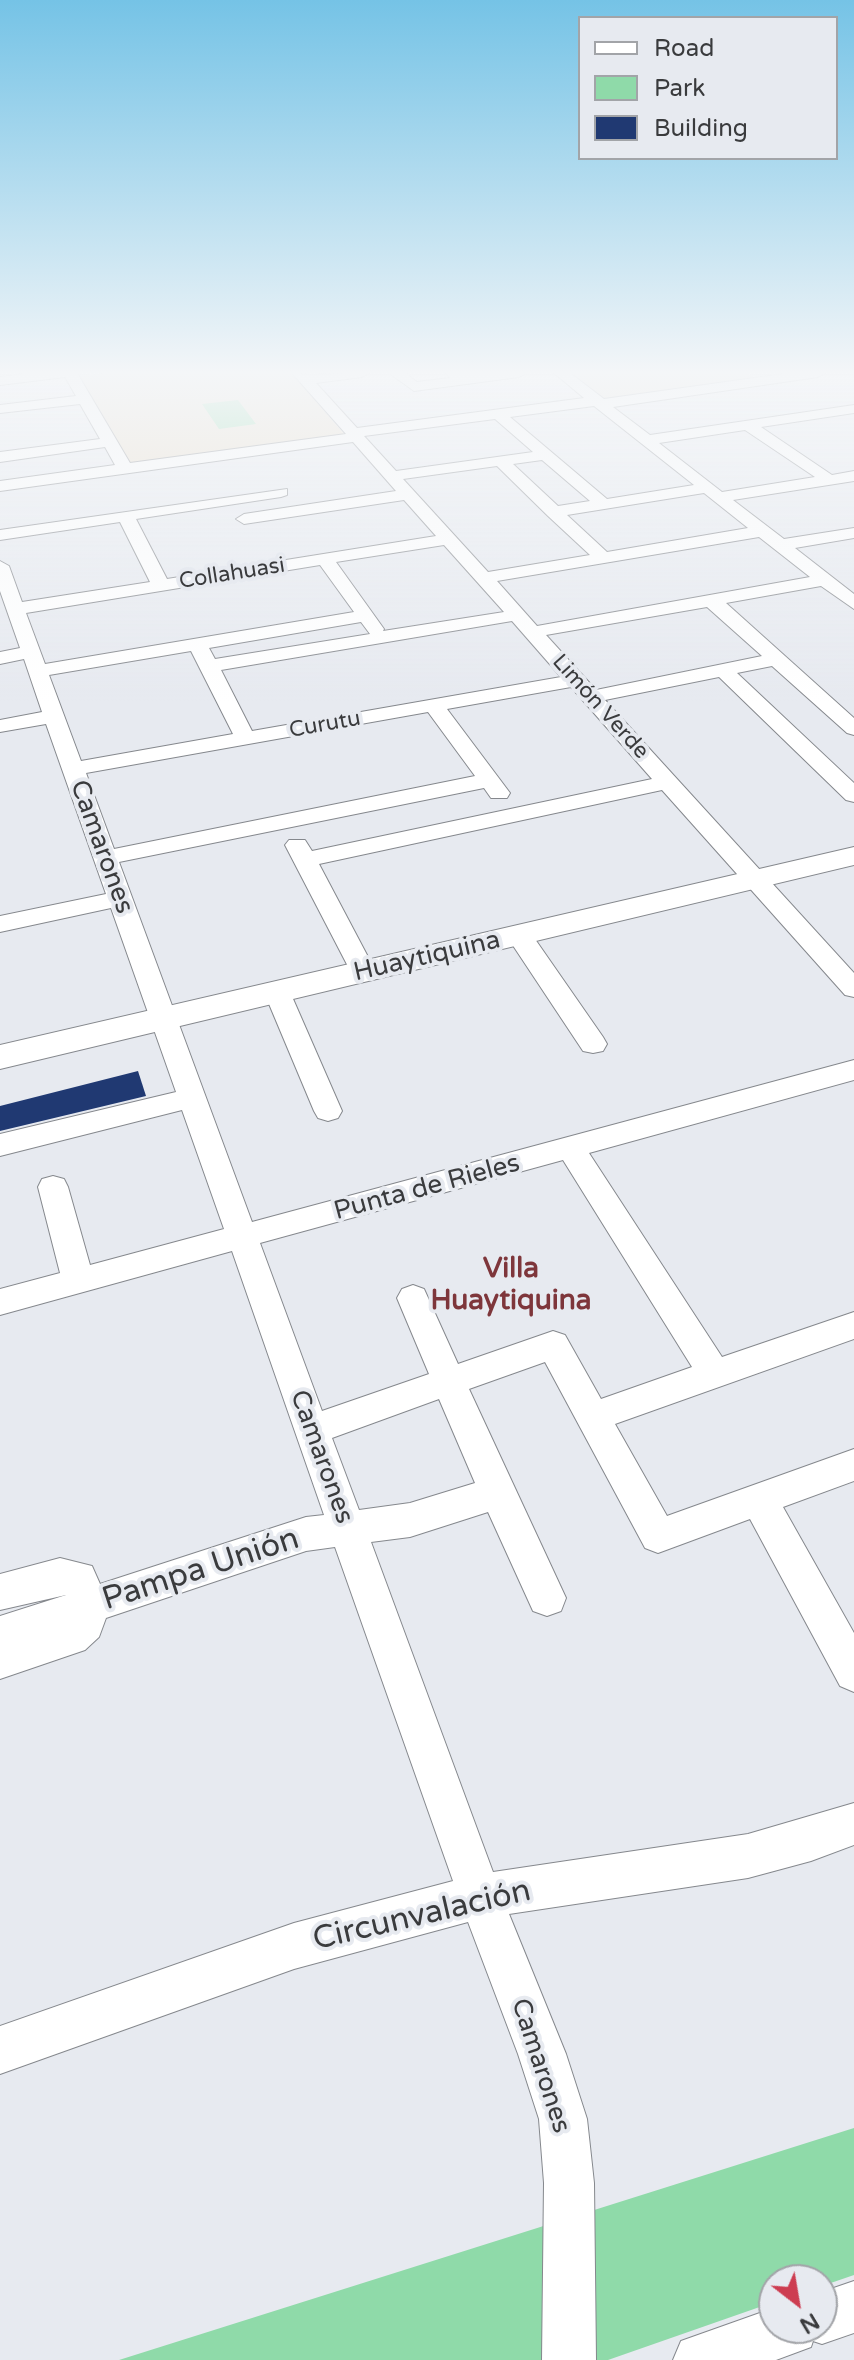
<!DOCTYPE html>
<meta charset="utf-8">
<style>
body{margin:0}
#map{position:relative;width:854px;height:2360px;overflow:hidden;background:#e7eaf0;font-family:"Varela Round",sans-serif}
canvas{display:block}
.legend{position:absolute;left:578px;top:16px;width:260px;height:144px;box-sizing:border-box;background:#e7eaf0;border:2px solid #a2a4a8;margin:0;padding:10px 14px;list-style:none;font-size:24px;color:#3a3b3d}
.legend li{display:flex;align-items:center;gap:16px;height:40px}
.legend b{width:40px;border:2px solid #a2a4a8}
.north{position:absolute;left:758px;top:2264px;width:80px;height:80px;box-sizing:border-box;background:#e7eaf0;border:2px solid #a2a4a8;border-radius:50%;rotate:149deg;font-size:22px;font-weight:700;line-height:32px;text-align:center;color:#3a3b3d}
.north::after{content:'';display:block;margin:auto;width:28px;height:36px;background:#cd3d51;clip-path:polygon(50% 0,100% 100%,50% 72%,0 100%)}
</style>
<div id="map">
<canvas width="854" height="2360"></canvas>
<ul class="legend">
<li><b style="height:10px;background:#fff"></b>Road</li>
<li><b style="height:22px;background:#8fdaa9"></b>Park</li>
<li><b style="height:22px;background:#203972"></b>Building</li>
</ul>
<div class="north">N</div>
</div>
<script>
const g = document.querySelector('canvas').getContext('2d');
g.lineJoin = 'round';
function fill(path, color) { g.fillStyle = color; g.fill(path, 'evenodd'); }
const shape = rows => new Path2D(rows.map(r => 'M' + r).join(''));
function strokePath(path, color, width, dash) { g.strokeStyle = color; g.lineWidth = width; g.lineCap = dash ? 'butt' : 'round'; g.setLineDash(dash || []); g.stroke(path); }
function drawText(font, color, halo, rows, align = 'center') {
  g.font = font + ' "Varela Round",sans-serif'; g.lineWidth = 8; g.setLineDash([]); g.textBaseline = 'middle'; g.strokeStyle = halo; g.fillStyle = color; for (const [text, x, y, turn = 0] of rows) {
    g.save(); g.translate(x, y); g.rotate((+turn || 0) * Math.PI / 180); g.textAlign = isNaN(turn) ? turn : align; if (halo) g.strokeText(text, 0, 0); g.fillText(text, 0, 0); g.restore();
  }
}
const education = shape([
 [105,373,291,373,345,435,129,464,79,376],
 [567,373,747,373,757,379,602,401]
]);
const green = shape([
 [238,400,256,424,219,429,202,404],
 [854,2128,854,2275,822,2286,822,2280,774,2280,774,2302,608,2360,119,2360]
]);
const building = shape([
 [138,1071,146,1096,0,1131,0,1106]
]);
const minor = shape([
 [32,373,77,373,130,463,346,434,292,373,309,375,369,373,362,377,316,383,357,428,584,398,554,373,570,373,604,399,790,373,825,373,818,377,613,407,650,435,854,405,854,413,761,427,832,475,854,471,854,481,733,500,784,539,854,528,854,538,795,548,854,594,854,609,821,586,726,603,854,718,854,735,847,733,772,666,737,673,854,783,854,802,846,800,719,677,605,700,854,973,854,997,845,995,662,790,319,864,376,972,372,978,363,980,354,978,285,845,289,840,305,840,312,851,652,779,571,687,447,709,510,793,507,798,491,798,484,788,119,862,252,1222,854,1060,854,1080,589,1153,722,1357,854,1312,854,1339,615,1424,667,1516,854,1449,854,1481,783,1507,854,1633,854,1692,840,1686,750,1519,658,1553,645,1548,545,1362,469,1389,566,1598,561,1611,547,1616,533,1611,488,1512,410,1537,371,1542,493,1872,748,1834,854,1803,854,1845,811,1861,748,1878,509,1914,566,2054,587,2119,594,2183,596,2360,542,2360,544,2183,539,2119,518,2054,468,1922,294,1969,0,2074,0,2026,294,1923,453,1881,335,1547,306,1551,106,1618,99,1637,85,1650,0,1679,0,1616,66,1595,0,1610,0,1574,60,1558,92,1566,100,1584,306,1517,324,1515,232,1251,0,1315,0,1289,60,1273,38,1187,42,1179,53,1176,64,1179,68,1187,90,1265,224,1229,182,1110,0,1156,0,1134,176,1092,111,908,0,932,0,916,106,894,46,724,0,732,0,720,42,712,24,659,0,664,0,652,20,648,0,591,0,561,9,566,22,602,150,582,120,522,0,540,0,530,287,489,287,495,281,497,136,519,167,579,436,536,404,500,244,524,236,519,244,514,396,491,353,442,0,491,0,481,115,465,105,447,0,462,0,452,100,439,80,404,0,413,0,405,76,396,65,377,0,385,0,377,32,373],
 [594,406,694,485,607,499,510,417,594,406],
 [495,419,533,452,396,471,364,436,495,419],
 [745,430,815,477,722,492,659,443,745,430],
 [542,460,590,501,558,506,513,464,542,460],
 [497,466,548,516,590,555,488,572,403,479,497,466],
 [704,493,748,528,607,552,567,515,704,493],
 [759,537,810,577,537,626,497,581,759,537],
 [444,545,504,612,383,631,384,629,336,562,444,545],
 [320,565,354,612,45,664,26,613,320,565],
 [707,607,762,656,596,690,546,635,707,607],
 [512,621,561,677,252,731,221,670,512,621],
 [361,622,370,634,215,659,209,648,361,622],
 [191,651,233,734,81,761,49,675,191,651],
 [428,712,475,776,114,849,86,773,428,712],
 [563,1160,692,1367,601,1399,565,1335,553,1331,458,1364,424,1289,413,1285,402,1289,397,1298,429,1374,322,1411,260,1243,563,1160],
 [439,1399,475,1483,410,1503,359,1510,332,1438,439,1399],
 [389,373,405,373,417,382,450,378,446,373,526,373,519,377,414,391,389,373],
 [519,927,528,929,603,1037,607,1044,603,1051,593,1053,583,1051,506,935,510,929,519,927],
 [277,983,286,986,290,992,342,1111,338,1118,328,1121,318,1118,314,1111,264,992,268,986,277,983],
 [854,2281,854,2333,822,2344,813,2341,811,2347,776,2360,673,2360,681,2341,774,2308,774,2328,822,2328,822,2292,854,2281]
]);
const major = shape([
 [854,847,854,865,0,1069,0,1045,854,847]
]);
const farStreetnames = [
 ["Collahuasi",232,574,-9],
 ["Limón Verde",600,707,48],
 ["Curutu",325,725,-10]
];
const streetNames = [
 ["Camarones",101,847,70],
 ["Huaytiquina",427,957,-13],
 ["Punta de Rieles",427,1188,-15],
 ["Camarones",321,1457,70],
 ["Camarones",540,2066,72]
];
const neighbourhoodNames = [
 ["Villa",511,1270],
 ["Huaytiquina",511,1302]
];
const nearStreetnames = [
 ["Pampa Unión",201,1570,-18],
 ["Circunvalación",422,1916,-13]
];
fill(education, '#ebdeca');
fill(green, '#8fdaa9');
fill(building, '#203972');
strokePath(minor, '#85888d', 2);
strokePath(major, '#85888d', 2);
fill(minor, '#fff');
fill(major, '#fff');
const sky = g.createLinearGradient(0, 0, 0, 703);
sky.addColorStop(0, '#75c3e6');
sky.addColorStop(0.53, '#f4f6f8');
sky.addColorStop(1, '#f4f6f800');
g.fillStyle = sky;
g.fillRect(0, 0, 854, 703);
drawText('22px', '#3a3b3d', '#e7eaf0', farStreetnames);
drawText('26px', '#3a3b3d', '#e7eaf0', streetNames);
drawText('bold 28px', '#7e363b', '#e7eaf0', neighbourhoodNames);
drawText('32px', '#3a3b3d', '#e7eaf0', nearStreetnames);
</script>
